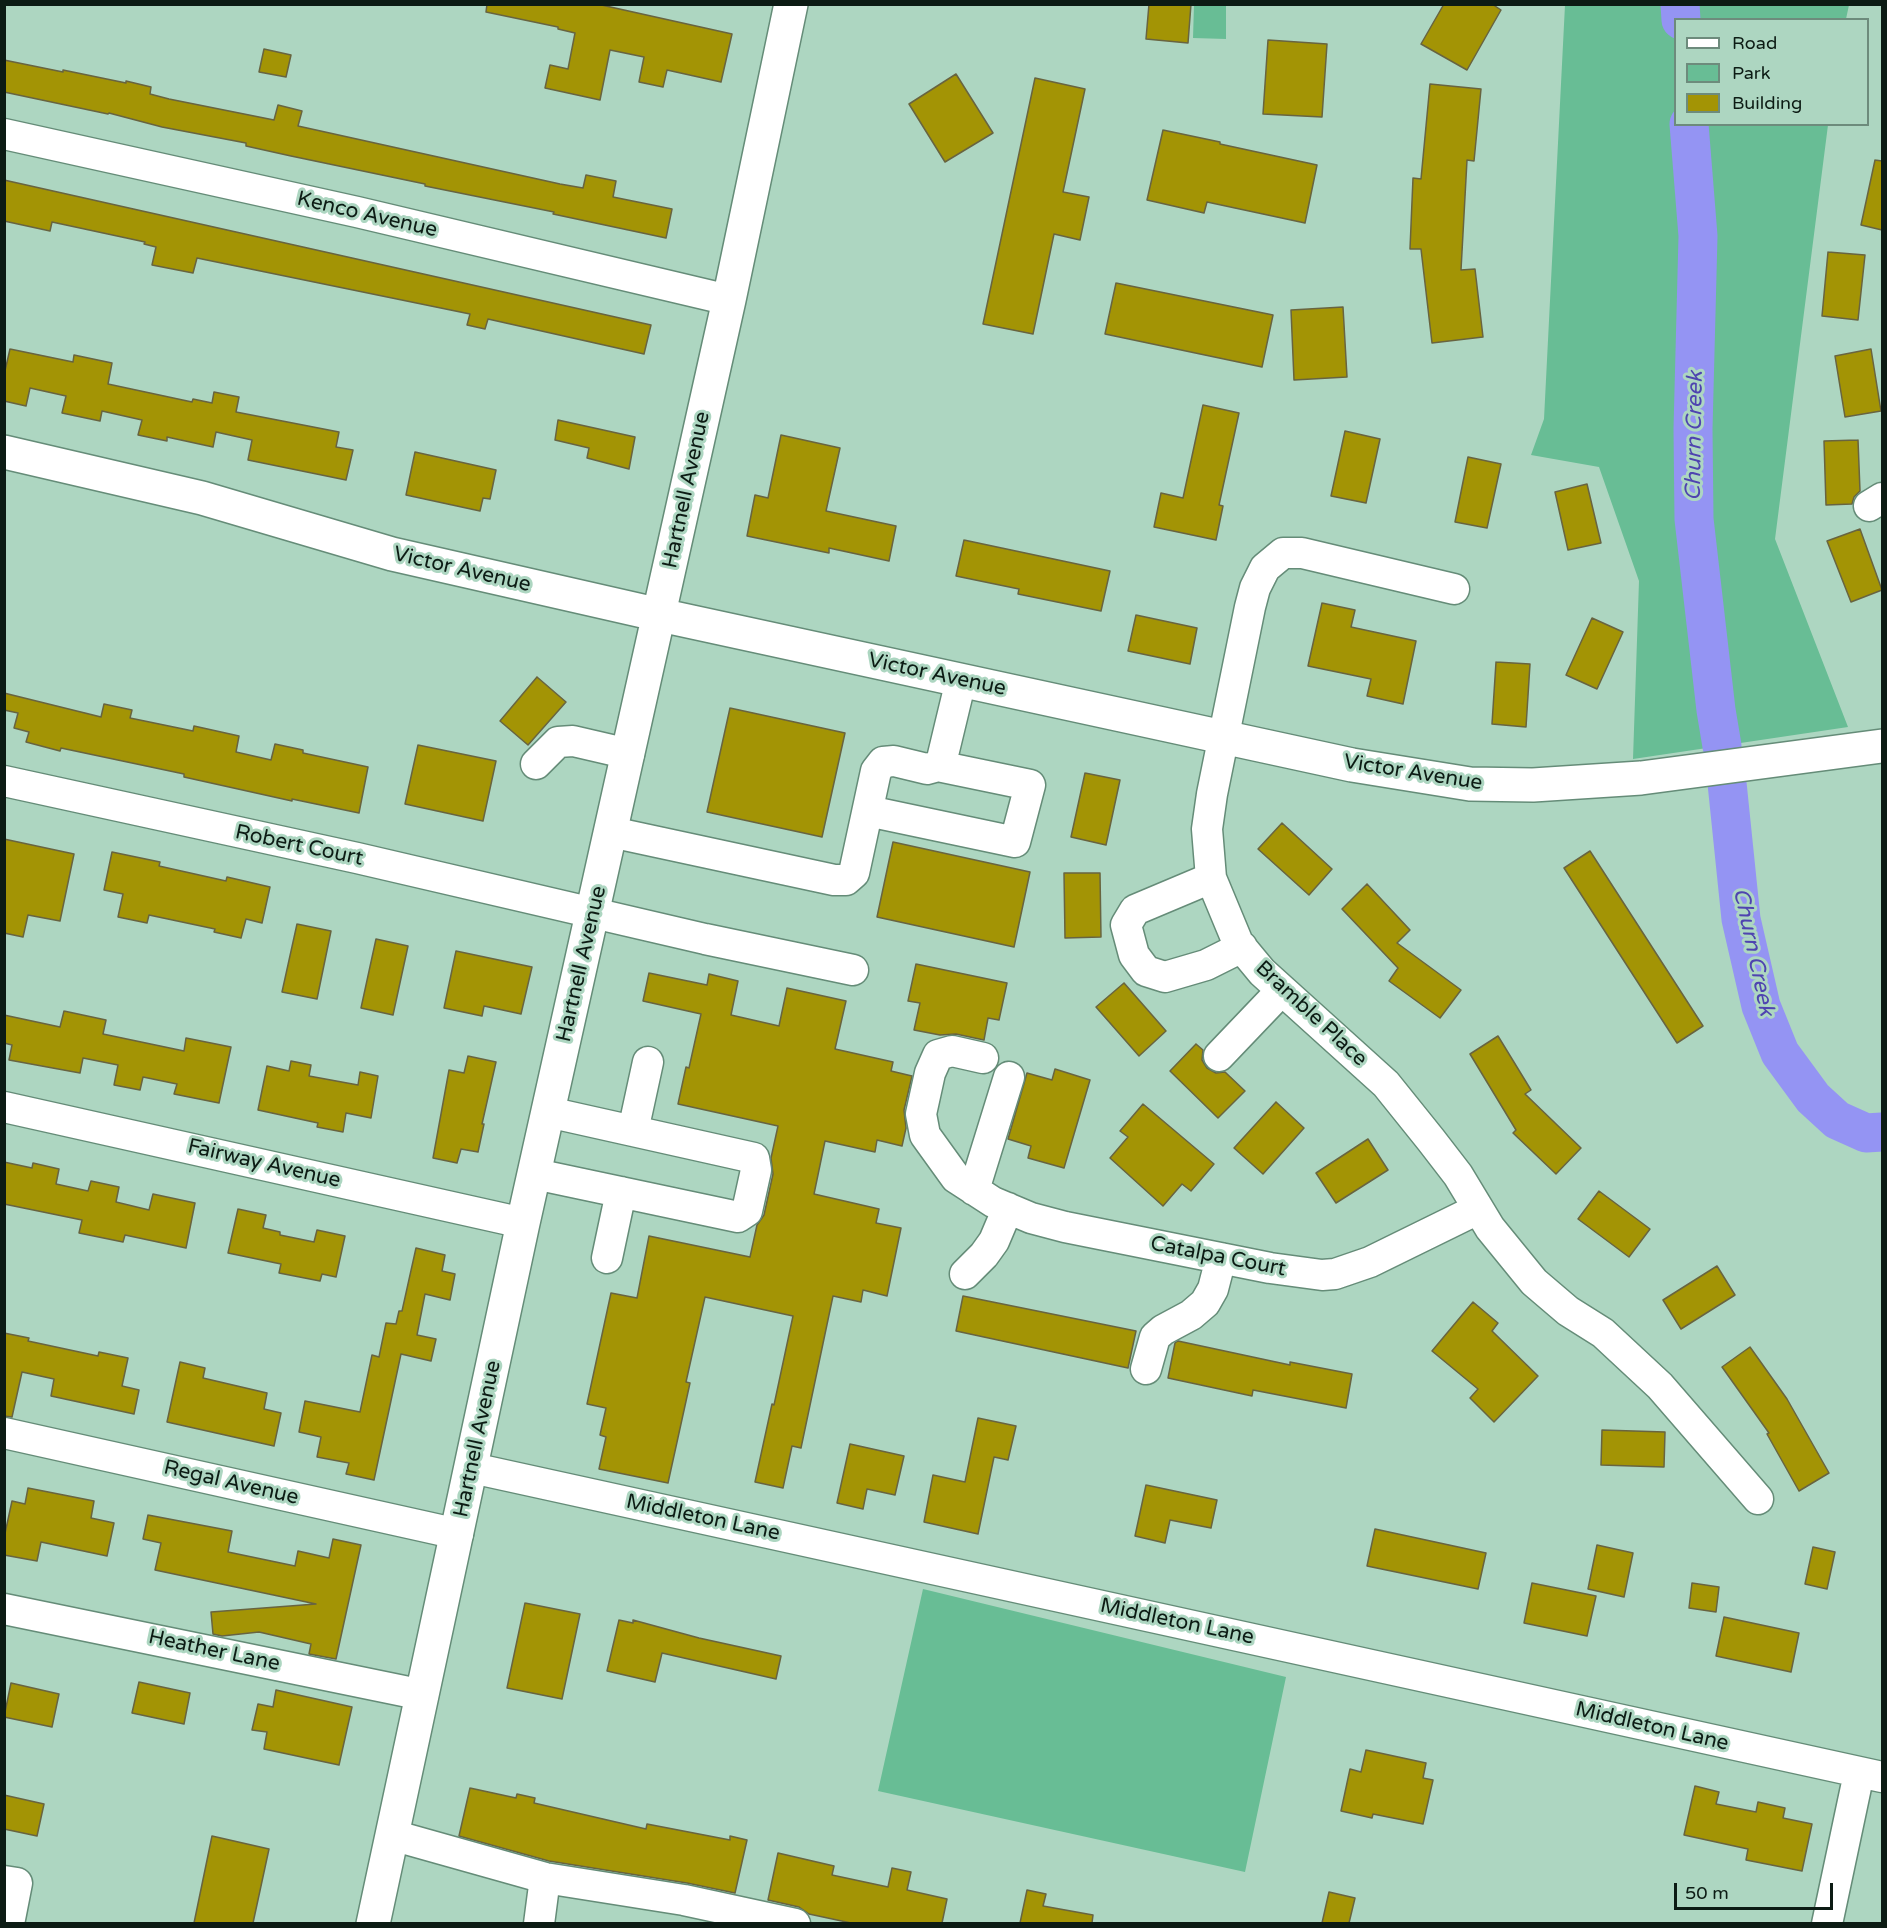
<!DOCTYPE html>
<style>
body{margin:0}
#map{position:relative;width:1887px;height:1928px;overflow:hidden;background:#add6c1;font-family:"Varela Round",sans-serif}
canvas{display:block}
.frame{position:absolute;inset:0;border:6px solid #0c1b14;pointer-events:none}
.legend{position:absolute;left:1674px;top:18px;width:195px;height:108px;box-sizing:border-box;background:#add6c1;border:2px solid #6d8b7c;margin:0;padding:8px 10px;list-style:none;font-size:18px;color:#0c1b14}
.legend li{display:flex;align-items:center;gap:12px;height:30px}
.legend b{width:30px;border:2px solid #6d8b7c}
.scale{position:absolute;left:1674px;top:1883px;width:159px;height:27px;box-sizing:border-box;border:3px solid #0c1b14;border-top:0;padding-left:8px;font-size:18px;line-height:21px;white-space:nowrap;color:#0c1b14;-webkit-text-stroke:4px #add6c1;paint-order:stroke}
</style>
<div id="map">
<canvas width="1887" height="1928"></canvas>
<div class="frame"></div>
<ul class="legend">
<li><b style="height:8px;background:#fff"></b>Road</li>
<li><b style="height:16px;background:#68bd95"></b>Park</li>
<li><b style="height:16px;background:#a39405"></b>Building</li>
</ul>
<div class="scale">50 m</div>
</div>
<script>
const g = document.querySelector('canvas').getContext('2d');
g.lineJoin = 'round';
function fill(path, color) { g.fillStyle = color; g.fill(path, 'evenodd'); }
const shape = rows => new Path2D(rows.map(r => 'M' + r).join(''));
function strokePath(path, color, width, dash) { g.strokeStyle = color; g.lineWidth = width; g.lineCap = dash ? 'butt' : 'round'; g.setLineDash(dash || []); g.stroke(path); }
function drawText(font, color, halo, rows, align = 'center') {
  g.font = font + ' "Varela Round",sans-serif'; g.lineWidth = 6; g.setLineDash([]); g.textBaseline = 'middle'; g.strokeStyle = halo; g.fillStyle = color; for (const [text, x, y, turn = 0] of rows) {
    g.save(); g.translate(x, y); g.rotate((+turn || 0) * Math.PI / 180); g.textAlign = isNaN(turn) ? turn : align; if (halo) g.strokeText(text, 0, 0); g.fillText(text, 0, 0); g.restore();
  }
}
const green = shape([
 [1194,5,1226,5,1226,39,1193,38],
 [1565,5,1849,5,1846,19,1676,20,1676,124,1828,125,1775,539,1848,727,1633,759,1639,581,1599,467,1531,455,1544,419],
 [923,1589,1286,1677,1245,1872,878,1791]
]);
const river = shape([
 [1680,4,1681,20],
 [1689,124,1698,236,1693,429,1694,519,1716,710,1722,746],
 [1727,783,1741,919,1761,1006,1780,1053,1813,1098,1837,1120,1866,1133,1882,1132]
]);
const building = shape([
 [487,4,597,4,732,34,721,82,667,70,663,87,639,82,644,57,610,50,600,100,545,88,550,65,568,69,575,33,558,29,558,27,486,12,487,4],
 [1149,4,1191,4,1188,43,1146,39,1149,4],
 [1444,4,1492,4,1501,10,1467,70,1421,44,1444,4],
 [1268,40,1327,44,1322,117,1263,114,1268,40],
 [264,49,291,55,286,77,259,72,264,49],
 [4,60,63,72,63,70,126,83,126,81,151,87,150,94,169,99,274,120,278,105,302,111,298,126,560,184,583,188,586,175,616,181,613,197,672,209,666,238,553,214,554,212,425,186,425,184,291,156,246,146,246,143,162,127,109,113,108,114,4,92,4,60],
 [956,74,993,133,945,162,909,104,956,74],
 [1035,78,1085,89,1063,192,1089,197,1080,240,1054,234,1033,334,983,324,1035,78],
 [1430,84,1481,89,1474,161,1467,160,1461,270,1475,269,1483,337,1432,343,1421,249,1410,249,1413,178,1421,179,1430,84],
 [1163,130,1220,142,1220,144,1317,165,1305,223,1207,202,1204,213,1147,200,1163,130],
 [1875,160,1882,161,1882,230,1861,225,1875,160],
 [4,180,651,325,644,354,488,319,485,329,467,325,470,314,197,258,193,273,152,265,156,247,144,244,145,242,52,222,50,231,4,221,4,180],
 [1828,252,1865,255,1858,320,1822,316,1828,252],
 [1116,283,1273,315,1262,367,1105,334,1116,283],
 [1343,307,1347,377,1294,380,1291,310,1343,307],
 [10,349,73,362,74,355,112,363,108,384,192,402,193,399,212,403,214,392,239,397,236,412,339,432,336,447,353,450,346,480,248,460,252,440,216,432,213,447,167,437,167,441,138,435,142,420,102,411,100,421,62,413,66,396,30,388,26,406,4,401,4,375,10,349],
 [1871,349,1881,411,1845,417,1835,356,1871,349],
 [1203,405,1239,413,1219,505,1223,506,1216,540,1154,527,1161,493,1183,498,1203,405],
 [558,420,635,437,629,469,587,458,589,448,555,440,558,420],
 [1345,431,1380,439,1366,503,1331,496,1345,431],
 [781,435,840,448,826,511,896,526,889,561,829,548,829,553,747,536,755,495,768,498,781,435],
 [1858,440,1860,491,1854,497,1852,504,1826,505,1824,441,1858,440],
 [415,452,496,470,490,499,483,498,480,511,406,495,415,452],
 [1468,457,1501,464,1487,528,1455,522,1468,457],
 [1587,484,1601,543,1568,550,1555,492,1587,484],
 [1860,529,1882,590,1851,602,1827,541,1860,529],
 [964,540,1110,571,1101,611,1018,594,1019,589,956,576,964,540],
 [1322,603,1355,610,1351,627,1416,641,1403,704,1367,696,1371,679,1308,666,1322,603],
 [1136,615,1197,628,1190,664,1128,651,1136,615],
 [1592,618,1623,632,1597,689,1566,675,1592,618],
 [1496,662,1530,664,1526,727,1492,724,1496,662],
 [537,677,566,702,528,745,500,721,537,677],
 [4,693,101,717,104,704,132,710,130,718,193,731,194,726,239,736,236,752,271,760,275,744,303,750,303,753,368,767,359,813,292,799,292,801,184,777,184,774,61,748,60,751,26,742,29,732,14,728,18,713,4,710,4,693],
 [730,708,845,733,822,837,707,812,730,708],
 [418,745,496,761,483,821,405,804,418,745],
 [1085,773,1120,780,1106,845,1071,837,1085,773],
 [1282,823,1332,869,1309,895,1258,849,1282,823],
 [4,839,74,854,60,921,28,915,23,937,4,933,4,839],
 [893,842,1030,872,1014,947,877,917,893,842],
 [1590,851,1703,1026,1677,1043,1564,868,1590,851],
 [112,852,160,862,159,866,226,881,227,877,270,887,262,923,246,919,241,938,214,932,215,929,149,915,147,923,118,917,123,894,104,890,112,852],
 [1064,873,1100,873,1101,937,1065,938,1064,873],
 [1367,884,1410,930,1397,943,1461,990,1440,1018,1389,981,1398,968,1342,909,1367,884],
 [297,924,331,931,317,999,282,992,297,924],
 [376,939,408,946,393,1015,361,1008,376,939],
 [456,951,532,967,521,1014,484,1006,482,1016,444,1008,456,951],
 [916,964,1007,983,999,1020,988,1018,984,1040,956,1034,940,1035,914,1030,920,1003,908,1001,916,964],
 [649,973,707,985,709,974,738,981,731,1015,779,1026,787,988,846,1001,835,1049,893,1062,891,1071,912,1076,904,1110,906,1128,902,1146,877,1140,875,1152,825,1141,814,1194,879,1209,876,1223,901,1228,887,1296,863,1290,861,1302,833,1296,801,1448,792,1446,783,1488,755,1482,772,1404,774,1405,793,1316,705,1297,686,1382,690,1383,668,1483,599,1469,606,1437,600,1435,606,1408,587,1404,611,1293,637,1298,649,1236,750,1257,757,1225,764,1215,773,1174,771,1158,778,1126,678,1104,686,1067,689,1068,701,1014,643,1001,649,973],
 [1124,983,1166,1031,1139,1056,1096,1007,1124,983],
 [64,1011,106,1020,103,1034,184,1051,186,1038,231,1047,219,1103,174,1094,177,1084,143,1077,140,1090,114,1085,118,1065,83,1058,80,1073,9,1060,12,1045,4,1043,4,1015,60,1027,64,1011],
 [1498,1036,1531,1090,1525,1094,1581,1148,1556,1174,1513,1133,1516,1130,1470,1054,1498,1036],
 [1196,1044,1203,1050,1202,1060,1207,1068,1216,1073,1225,1072,1245,1091,1218,1118,1170,1071,1196,1044],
 [468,1056,496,1062,482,1124,484,1124,478,1152,461,1149,457,1163,433,1158,449,1070,464,1073,468,1056],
 [291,1061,311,1065,309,1076,358,1085,360,1072,378,1076,371,1118,346,1113,343,1132,317,1127,318,1123,258,1110,267,1066,289,1071,291,1061],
 [1055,1069,1090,1080,1064,1168,1028,1158,1031,1146,1008,1139,1027,1073,1052,1080,1055,1069],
 [1276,1102,1304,1128,1263,1174,1234,1148,1276,1102],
 [1143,1104,1214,1164,1191,1191,1182,1184,1163,1206,1110,1158,1128,1137,1120,1131,1143,1104],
 [1368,1139,1388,1170,1336,1203,1316,1173,1368,1139],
 [4,1162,32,1168,33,1163,59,1169,56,1184,88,1191,91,1181,119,1187,116,1202,149,1210,153,1194,195,1203,186,1248,125,1235,123,1242,79,1233,82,1220,4,1204,4,1162],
 [1599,1191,1650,1229,1629,1257,1578,1219,1599,1191],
 [238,1209,266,1215,263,1228,280,1232,280,1235,314,1242,317,1230,345,1236,336,1277,322,1274,320,1281,279,1273,281,1264,228,1253,238,1209],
 [416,1248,445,1255,442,1271,455,1274,450,1300,425,1294,417,1335,436,1339,431,1361,401,1354,374,1480,346,1474,349,1463,317,1457,321,1437,299,1432,305,1401,360,1412,372,1355,379,1357,386,1323,396,1324,399,1311,402,1311,416,1248],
 [1717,1266,1735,1295,1681,1329,1663,1300,1717,1266],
 [963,1296,1136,1331,1128,1368,956,1331,963,1296],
 [1473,1302,1498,1323,1492,1331,1538,1376,1494,1422,1470,1398,1478,1389,1432,1351,1473,1302],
 [4,1333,29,1338,28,1341,98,1356,99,1352,128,1358,122,1386,139,1390,134,1414,51,1396,54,1379,22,1372,12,1417,4,1416,4,1333],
 [1178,1341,1290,1365,1290,1362,1352,1374,1346,1408,1253,1390,1252,1396,1168,1378,1175,1343,1178,1341],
 [1750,1347,1787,1399,1829,1473,1799,1491,1767,1434,1769,1433,1722,1367,1750,1347],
 [180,1362,205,1368,203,1378,267,1393,264,1409,281,1413,274,1446,167,1422,180,1362],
 [978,1418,1016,1426,1008,1460,994,1457,978,1534,924,1522,933,1475,965,1482,978,1418],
 [1602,1430,1665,1432,1664,1467,1601,1465,1602,1430],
 [850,1444,904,1456,895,1495,867,1489,863,1509,837,1503,850,1444],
 [1146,1485,1217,1500,1211,1528,1170,1520,1165,1543,1135,1536,1146,1485],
 [28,1488,94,1501,91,1518,114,1523,107,1556,41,1542,37,1561,4,1555,4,1538,12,1501,25,1504,28,1488],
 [148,1515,232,1531,228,1552,295,1566,298,1551,329,1558,333,1539,361,1545,336,1659,309,1654,311,1644,259,1632,222,1636,213,1634,211,1612,316,1604,155,1570,161,1543,143,1539,148,1515],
 [1375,1529,1486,1553,1478,1589,1367,1566,1375,1529],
 [1597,1545,1633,1553,1624,1597,1588,1589,1597,1545],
 [1813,1547,1835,1552,1827,1589,1805,1584,1813,1547],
 [1532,1583,1596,1596,1587,1636,1524,1623,1532,1583],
 [1692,1583,1719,1587,1716,1612,1689,1608,1692,1583],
 [525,1603,580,1614,562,1699,507,1688,525,1603],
 [1724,1617,1799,1633,1791,1672,1716,1656,1724,1617],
 [619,1620,633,1623,633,1620,699,1638,781,1656,776,1679,662,1653,655,1682,607,1671,619,1620],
 [139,1682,190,1693,184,1724,132,1713,139,1682],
 [11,1683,59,1694,52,1727,4,1717,11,1683],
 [276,1690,352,1707,339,1765,264,1749,267,1732,252,1730,258,1704,273,1707,276,1690],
 [1366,1750,1426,1763,1423,1778,1433,1780,1423,1824,1373,1814,1372,1818,1341,1811,1350,1769,1361,1772,1366,1750],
 [1695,1786,1719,1792,1716,1804,1756,1812,1758,1802,1785,1808,1783,1818,1812,1824,1802,1871,1746,1860,1748,1849,1684,1835,1695,1786],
 [470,1788,516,1798,517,1794,535,1798,534,1803,646,1829,647,1824,730,1840,730,1836,747,1840,735,1893,687,1883,549,1861,459,1836,470,1788],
 [4,1795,44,1804,37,1836,4,1829,4,1795],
 [212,1836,269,1849,253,1923,194,1923,212,1836],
 [778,1853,834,1866,832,1875,888,1887,892,1868,911,1872,907,1890,947,1899,942,1923,851,1923,809,1914,799,1907,768,1900,778,1853],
 [1027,1890,1046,1894,1043,1906,1093,1915,1092,1923,1020,1923,1027,1890],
 [1329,1892,1355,1898,1349,1923,1322,1923,1329,1892]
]);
const minor = shape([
 [4,134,357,212,729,300],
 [1869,506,1882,498],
 [1454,589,1302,553,1283,553,1265,568,1255,588,1250,607,1212,794,1207,829,1211,878,1238,943,1262,972,1386,1084,1431,1140,1458,1175,1490,1228,1534,1282,1568,1311,1603,1333,1660,1386,1758,1499],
 [536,764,558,742,573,741,629,754],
 [4,781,357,858,705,939,853,970],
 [868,811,1015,842,1030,785,938,766],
 [611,832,834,880,846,880,854,873,876,771,883,762,894,761,927,769,938,766,942,759,961,680],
 [1211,878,1135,910,1126,925,1134,955,1146,971,1165,977,1206,965,1242,947],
 [1219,1056,1282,990],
 [983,1058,952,1051,938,1055,930,1073,921,1114,925,1135,956,1178,993,1202,1031,1218,1065,1227,1270,1268,1322,1275,1335,1274,1370,1262,1478,1209],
 [4,1107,523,1223],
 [633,1131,648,1062],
 [535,1174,738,1217,747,1211,756,1170,754,1158,548,1112],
 [974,1190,1009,1077],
 [607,1258,621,1192],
 [965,1274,984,1255,994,1241,1008,1208],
 [1146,1369,1155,1337,1163,1330,1191,1315,1205,1303,1213,1289,1221,1258],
 [4,1433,458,1534],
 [472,1468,1882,1777],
 [4,1609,423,1695],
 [392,1835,545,1878,684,1900,795,1924],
 [4,1881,17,1883,9,1924],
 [539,1924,545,1878],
 [1827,1924,1859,1773]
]);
const major = shape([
 [4,452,202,498,392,554,660,615,1352,765,1470,784,1533,785,1641,778,1882,746],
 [373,1924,523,1223,729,300,791,4]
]);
const streetNames = [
 ["Kenco Avenue",367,215,13],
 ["Hartnell Avenue",687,490,-78],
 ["Victor Avenue",462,570,13],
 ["Victor Avenue",937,675,12],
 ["Victor Avenue",1413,773,9],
 ["Robert Court",299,846,12],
 ["Hartnell Avenue",582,964,-77],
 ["Bramble Place",1311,1014,43],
 ["Fairway Avenue",264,1164,13],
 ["Catalpa Court",1218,1257,11],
 ["Hartnell Avenue",478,1439,-78],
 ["Regal Avenue",231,1483,13],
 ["Middleton Lane",703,1518,12],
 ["Middleton Lane",1177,1622,12],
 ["Heather Lane",214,1651,12],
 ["Middleton Lane",1652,1727,13]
];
const waterNames = [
 ["Churn Creek",1695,436,-89],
 ["Churn Creek",1753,952,78]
];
fill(green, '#68bd95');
strokePath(river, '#9494f3', 39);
fill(building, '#a39405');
strokePath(building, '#686440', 1.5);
strokePath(minor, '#658c78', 33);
strokePath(major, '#658c78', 36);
strokePath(minor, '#fff', 30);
strokePath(major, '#fff', 33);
drawText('21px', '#0c1b14', '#add6c1', streetNames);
drawText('italic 22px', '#4e43b0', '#add6c1', waterNames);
</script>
